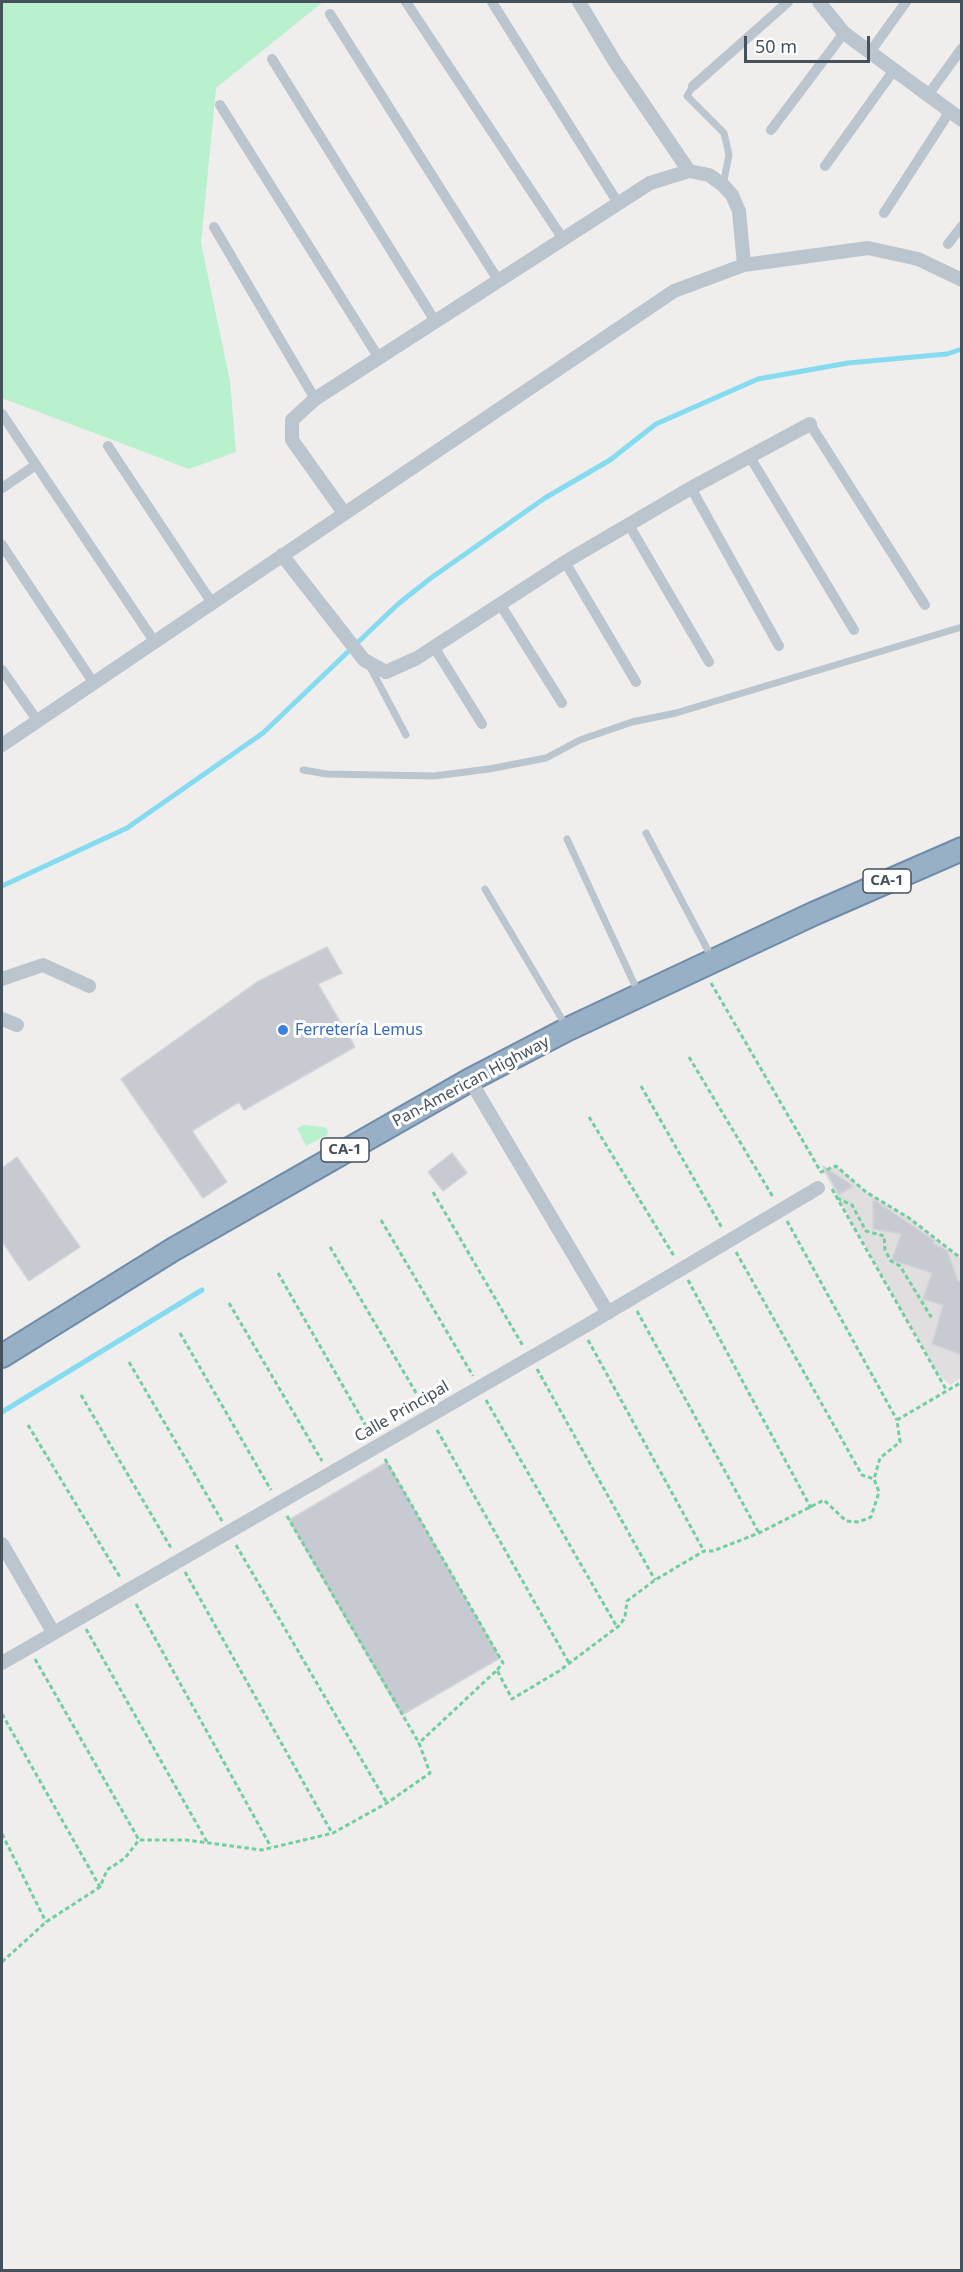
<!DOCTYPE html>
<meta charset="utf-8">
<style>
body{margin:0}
#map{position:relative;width:963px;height:2272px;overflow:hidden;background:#f0eded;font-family:"Noto Sans",sans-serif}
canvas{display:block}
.frame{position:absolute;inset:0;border:3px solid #45515b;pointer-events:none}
.scale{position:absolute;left:744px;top:36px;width:126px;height:27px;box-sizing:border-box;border:3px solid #45515b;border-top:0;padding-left:8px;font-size:18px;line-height:21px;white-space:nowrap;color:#45515b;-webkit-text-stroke:4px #fff;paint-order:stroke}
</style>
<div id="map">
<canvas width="963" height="2272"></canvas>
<div class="frame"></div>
<div class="scale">50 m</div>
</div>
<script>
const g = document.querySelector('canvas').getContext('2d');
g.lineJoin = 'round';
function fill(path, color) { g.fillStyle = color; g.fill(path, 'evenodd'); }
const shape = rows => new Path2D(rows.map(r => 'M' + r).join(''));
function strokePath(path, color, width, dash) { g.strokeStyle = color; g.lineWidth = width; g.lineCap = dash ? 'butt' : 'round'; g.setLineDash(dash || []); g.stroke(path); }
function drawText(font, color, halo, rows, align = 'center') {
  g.font = font + ' "Noto Sans",sans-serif'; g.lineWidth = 6; g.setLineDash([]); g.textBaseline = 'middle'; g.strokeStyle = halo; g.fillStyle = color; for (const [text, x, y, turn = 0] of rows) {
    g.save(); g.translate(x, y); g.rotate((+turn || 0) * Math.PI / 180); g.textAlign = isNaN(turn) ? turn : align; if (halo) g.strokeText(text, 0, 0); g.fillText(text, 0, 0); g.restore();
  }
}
const education = shape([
 [836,1166,866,1192,909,1218,961,1259,961,1378,950,1385,937,1373,823,1171]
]);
const green = shape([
 [2,2,323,2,216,88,201,243,230,381,236,452,189,469,2,398],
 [304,1125,324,1127,328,1130,327,1135,306,1146,297,1128]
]);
const stream = shape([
 [2,886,127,828,263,733,398,604,431,578,545,498,610,460,656,424,758,379,848,363,947,354,962,349],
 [2,1412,202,1290]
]);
const building = shape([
 [327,947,342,973,318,984,355,1047,244,1110,239,1102,192,1131,227,1182,203,1198,121,1079,257,982,327,947],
 [452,1153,467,1173,443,1191,428,1172,452,1153],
 [17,1157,80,1247,29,1281,2,1241,2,1168,17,1157],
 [823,1166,853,1186,839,1195,823,1166],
 [873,1199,935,1241,932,1243,947,1250,958,1281,962,1282,962,1355,932,1344,943,1305,923,1299,932,1273,892,1260,901,1234,873,1229,873,1199],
 [387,1462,500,1658,402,1715,289,1520,387,1462]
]);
const path = shape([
 [711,983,821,1172,836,1166,866,1192,909,1218,962,1259],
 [689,1057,773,1197],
 [641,1086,722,1228],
 [589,1117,674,1256],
 [832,1189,947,1391],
 [433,1192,523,1346],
 [837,1198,852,1205,866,1231,884,1236,885,1250,891,1261,900,1266,933,1320],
 [381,1220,473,1376],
 [787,1221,897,1420],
 [330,1247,422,1403],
 [736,1252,862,1475,874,1479],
 [278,1273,370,1433],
 [688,1280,811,1508],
 [229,1303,322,1461],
 [637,1311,759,1533],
 [180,1333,271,1490],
 [588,1340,704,1551],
 [129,1362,222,1521],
 [537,1369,655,1580],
 [81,1395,171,1548],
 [486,1400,617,1627],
 [28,1425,120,1577],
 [437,1430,569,1663],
 [385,1459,503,1663,497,1670],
 [287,1516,419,1743],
 [236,1545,387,1803],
 [185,1572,332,1833],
 [136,1604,271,1847],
 [86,1629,207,1842],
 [35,1659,139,1840],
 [2,1714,100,1887],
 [2,1834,46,1922],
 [2,1962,46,1922,100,1887,107,1870,125,1858,139,1840,186,1840,262,1850,333,1833,387,1803,430,1773,419,1743,497,1670,512,1699,559,1671,620,1625,625,1617,627,1601,655,1580,704,1551,713,1551,759,1533,824,1500,846,1521,859,1522,871,1517,879,1492,874,1479,880,1458,900,1442,897,1420,962,1382]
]);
const service = shape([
 [693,86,687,96,724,133,729,155,723,185],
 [369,665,406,735],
 [303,770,327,774,434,776,489,769,546,758,580,740,632,722,676,713,962,627],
 [646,833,712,958],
 [567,839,638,992],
 [485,889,566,1026]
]);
const pedestrian = shape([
 [406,2,563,239],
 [492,2,618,203],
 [330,14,498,280],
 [870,52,906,2],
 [272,59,435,321],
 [693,86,788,2],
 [928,95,962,48],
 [220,105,379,358],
 [771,130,844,33],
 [825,166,894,70],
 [884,213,950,111],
 [214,227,315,399],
 [948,244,962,226],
 [2,414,154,641],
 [810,424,925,605],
 [108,446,212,603],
 [750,457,854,630],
 [2,488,36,465],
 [691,488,779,646],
 [629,525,709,662],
 [2,545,93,682],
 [565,562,636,682],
 [500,604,562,703],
 [434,647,482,724],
 [2,670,37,720]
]);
const minor = shape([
 [579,2,615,62,689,171],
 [819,2,844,33,962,120],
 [344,513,292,440,292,420,315,399,650,183,689,171,709,175,723,185,732,195,739,211,744,265],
 [282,555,364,660,386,672,417,658,565,562,691,488,810,424],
 [2,745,674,291,744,265,868,248,918,259,962,280],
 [2,979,43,965,89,986],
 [2,1019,17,1025],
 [470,1080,608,1313],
 [2,1544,53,1632],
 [2,1663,582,1328,818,1188]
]);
const trunk = shape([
 [2,1356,174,1249,470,1080,568,1029,813,914,962,849]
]);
const markers = [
 [283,1030,6,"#3f7fe0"]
];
const shields = [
 [887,881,48],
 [345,1150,48]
];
const shieldNames = [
 ["CA-1",887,881],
 ["CA-1",345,1150]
];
const shopNames = [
 ["Ferretería Lemus",295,1030]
];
const streetNames = [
 ["Pan-American Highway",471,1082,-28],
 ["Calle Principal",402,1412,-30]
];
fill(education, '#e1dedf');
fill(green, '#b9f0cd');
strokePath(stream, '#85dbef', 5);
fill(building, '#c7cad0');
strokePath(building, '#d1d4d9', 1.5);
strokePath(trunk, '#6e8caa', 26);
strokePath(path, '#70cf9e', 3, [4.5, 3]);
strokePath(service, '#bbc5cd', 7);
strokePath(pedestrian, '#bbc5cd', 10);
strokePath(minor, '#bbc5cd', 14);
strokePath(trunk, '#98b0c6', 22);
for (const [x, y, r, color] of markers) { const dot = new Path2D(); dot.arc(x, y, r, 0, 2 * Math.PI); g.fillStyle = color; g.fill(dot); strokePath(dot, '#fff', 2); }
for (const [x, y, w] of shields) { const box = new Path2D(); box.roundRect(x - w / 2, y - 12, w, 24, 4.5); g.fillStyle = '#fff'; g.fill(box); strokePath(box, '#45515b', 1.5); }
drawText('bold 15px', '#45515b', null, shieldNames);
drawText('16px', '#366cbe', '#fff', shopNames, 'left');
drawText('16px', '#45515b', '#fff', streetNames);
</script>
